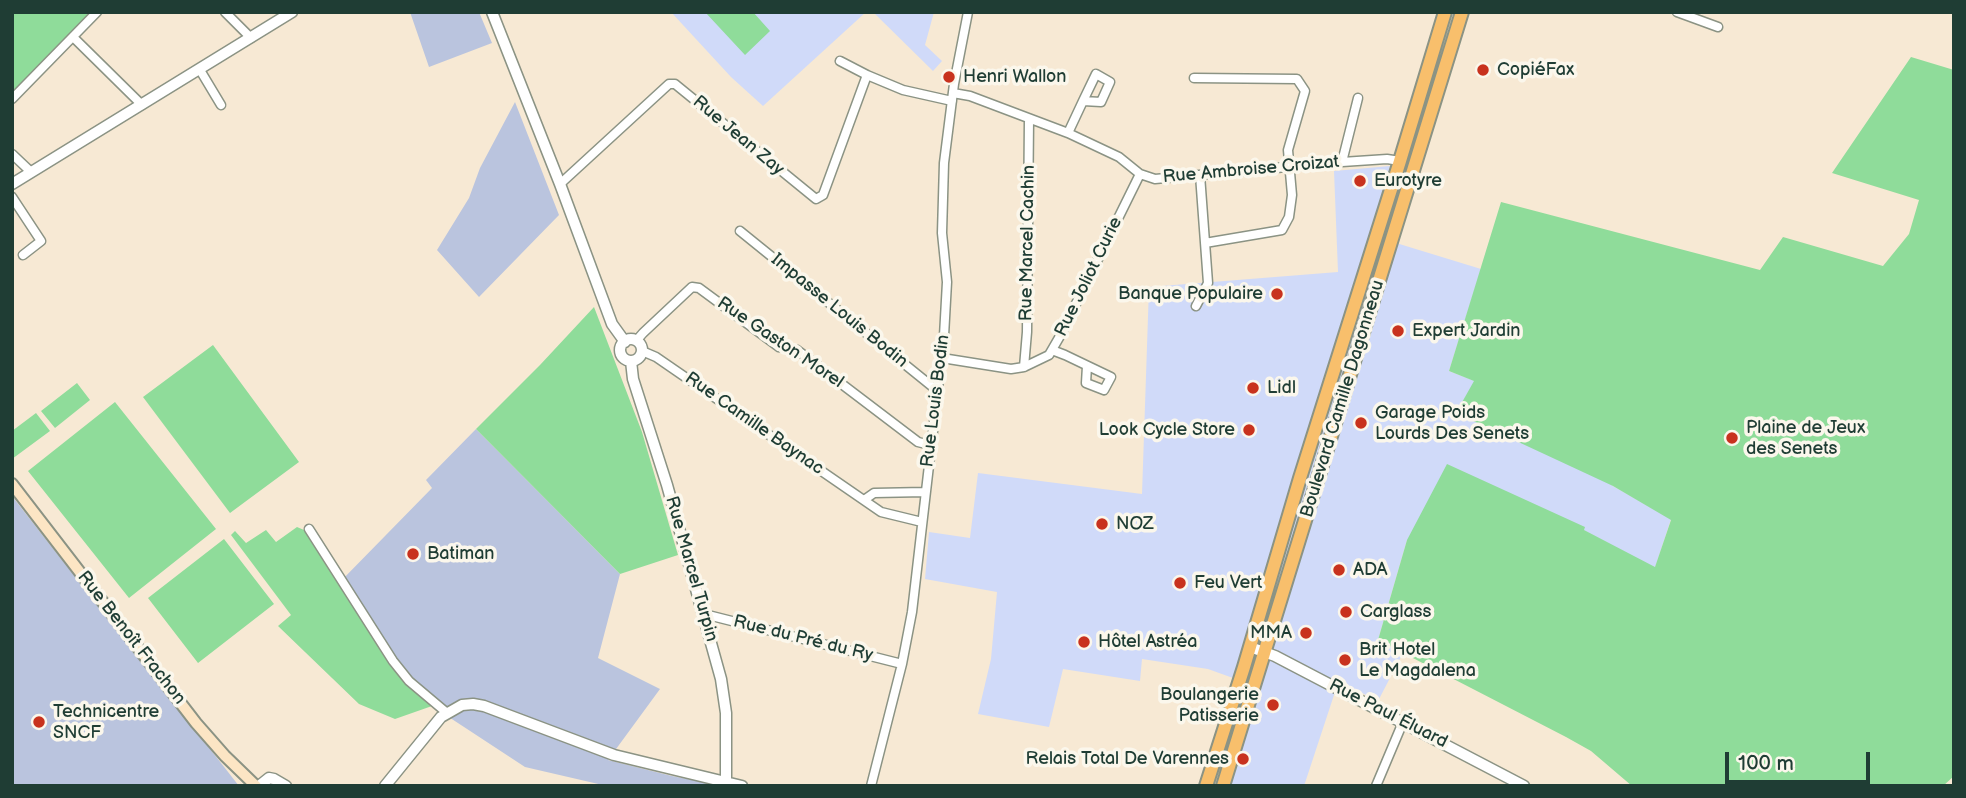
<!DOCTYPE html>
<meta charset="utf-8">
<style>
body{margin:0}
#map{position:relative;width:1966px;height:798px;overflow:hidden;background:#f7e9d4;font-family:"Balsamiq Sans",sans-serif}
canvas{display:block}
.frame{position:absolute;inset:0;border:14px solid #1f3d34;pointer-events:none}
.scale{position:absolute;left:1725px;top:752px;width:145px;height:32px;box-sizing:border-box;border:4px solid #1f3d34;border-top:0;padding-left:9px;font-size:21px;line-height:24px;white-space:nowrap;color:#1f3d34;-webkit-text-stroke:5px #fbf7ec;paint-order:stroke}
</style>
<div id="map">
<canvas width="1966" height="798"></canvas>
<div class="frame"></div>
<div class="scale">100 m</div>
</div>
<script>
const g = document.querySelector('canvas').getContext('2d');
g.lineJoin = 'round';
function fill(path, color) { g.fillStyle = color; g.fill(path, 'evenodd'); }
const shape = rows => new Path2D(rows.map(r => 'M' + r).join(''));
function strokePath(path, color, width, dash) { g.strokeStyle = color; g.lineWidth = width; g.lineCap = dash ? 'butt' : 'round'; g.setLineDash(dash || []); g.stroke(path); }
function drawText(font, color, halo, rows, align = 'center') {
  g.font = font + ' "Balsamiq Sans",sans-serif'; g.lineWidth = 7; g.setLineDash([]); g.textBaseline = 'middle'; g.strokeStyle = halo; g.fillStyle = color; for (const [text, x, y, turn = 0] of rows) {
    g.save(); g.translate(x, y); g.rotate((+turn || 0) * Math.PI / 180); g.textAlign = isNaN(turn) ? turn : align; if (halo) g.strokeText(text, 0, 0); g.fillText(text, 0, 0); g.restore();
  }
}
const built = shape([
 [671,12,866,12,763,106,731,77],
 [873,12,934,12,925,45,942,61,933,71],
 [1390,166,1370,235,1481,269,1449,371,1475,381,1613,486,1671,519,1655,568,1583,530,1584,527,1407,540,1378,640,1403,653,1378,701,1340,682,1334,695,1304,786,1228,786,1258,687,1208,669,1142,659,1140,681,1063,669,1049,727,978,714,991,659,997,592,925,579,929,532,970,538,978,473,1142,494,1149,287,1338,272,1334,171]
]);
const industrial = shape([
 [410,12,479,12,492,43,429,67],
 [515,102,559,215,479,297,437,250,469,198,480,168],
 [476,429,620,574,598,658,660,689,608,760,672,776,722,786,607,786,525,767,432,706,392,668,338,584,432,488,426,480],
 [12,496,239,786,12,786]
]);
const green = shape([
 [12,12,91,12,12,93],
 [705,12,753,12,770,31,745,55],
 [1911,57,1954,70,1954,776,1943,786,1632,786,1591,751,1566,737,1378,640,1407,540,1447,464,1585,527,1584,530,1655,567,1671,520,1613,486,1456,413,1474,381,1449,371,1501,202,1760,270,1783,237,1883,266,1909,234,1919,200,1832,173],
 [594,307,642,432,678,555,620,574,476,429,540,365],
 [213,345,299,462,230,513,143,397],
 [77,383,90,400,55,428,41,411],
 [115,402,216,529,129,598,28,471],
 [36,413,50,431,12,459,12,431],
 [297,527,304,530,392,668,432,706,395,719,359,704,278,626,291,615,231,535,235,531,246,543,266,530,276,542],
 [224,539,274,604,198,663,148,598]
]);
const minor = shape([
 [225,12,251,38],
 [1677,12,1718,27],
 [73,37,142,105],
 [840,61,867,75],
 [200,70,221,105],
 [1194,78,1297,79,1305,91,1288,150,1292,195,1289,217,1282,230,1205,243],
 [953,93,970,96,1068,133,1119,157,1140,174,1155,179,1342,162,1387,159,1400,161],
 [12,99,97,12],
 [1068,133,1083,101,1096,74,1110,82,1101,102,1083,101],
 [12,154,31,172],
 [1342,162,1358,98],
 [560,184,669,84,675,84,816,199,823,195,867,75,903,90,952,101],
 [12,197,41,241,23,255],
 [740,231,939,392],
 [1196,306,1208,283,1200,175],
 [636,341,643,333,692,287,699,288,779,347,797,350,918,442,930,445],
 [1052,350,1065,355,1111,377,1104,390,1086,383,1087,366],
 [642,351,656,357,881,512,922,522],
 [942,358,1011,369,1024,367,1049,355,1060,336,1140,174],
 [1024,367,1027,332,1029,119],
 [864,500,874,493,925,492],
 [309,529,393,661,409,681,447,713],
 [704,614,902,664],
 [871,786,902,664,912,612,944,336,947,282,942,233,944,163,954,84,968,12],
 [1376,786,1403,722]
]);
const tertiary = shape([
 [492,12,560,184,612,324,625,342],
 [12,184,292,12],
 '620 350a11 11 0 1 1 22 0a11 11 0 1 1-22 0Z',
 [631,361,633,379,667,485,721,679,726,713,726,782],
 [1250,647,1275,656,1524,786],
 [259,786,269,778,274,779,286,786],
 [385,786,441,717,462,705,473,704,484,706,614,755,742,786]
]);
const secondary = shape([
 [12,484,196,723,225,756,256,786]
]);
const primary = shape([
 [1206,786,1244,667,1300,478,1400,161,1445,12],
 [1223,786,1462,12]
]);
const markers = [
 [1483,70,7,"#c8321e"],
 [949,77,7,"#c8321e"],
 [1360,181,7,"#c8321e"],
 [1277,294,7,"#c8321e"],
 [1398,331,7,"#c8321e"],
 [1253,388,7,"#c8321e"],
 [1361,423,7,"#c8321e"],
 [1249,430,7,"#c8321e"],
 [1732,438,7,"#c8321e"],
 [1102,524,7,"#c8321e"],
 [413,554,7,"#c8321e"],
 [1339,570,7,"#c8321e"],
 [1180,583,7,"#c8321e"],
 [1346,612,7,"#c8321e"],
 [1306,633,7,"#c8321e"],
 [1084,642,7,"#c8321e"],
 [1345,660,7,"#c8321e"],
 [1273,705,7,"#c8321e"],
 [39,722,7,"#c8321e"],
 [1243,759,7,"#c8321e"]
];
const poiNames = [
 ["CopiéFax",1497,70],
 ["Henri Wallon",963,77],
 ["Eurotyre",1374,181],
 ["Banque Populaire",1263,294,"right"],
 ["Expert Jardin",1412,331],
 ["Lidl",1267,388],
 ["Garage Poids",1375,413],
 ["Lourds Des Senets",1375,434],
 ["Plaine de Jeux",1746,428],
 ["des Senets",1746,449],
 ["Look Cycle Store",1235,430,"right"],
 ["NOZ",1116,524],
 ["Batiman",427,554],
 ["ADA",1353,570],
 ["Feu Vert",1194,583],
 ["Carglass",1360,612],
 ["MMA",1292,633,"right"],
 ["Hôtel Astréa",1098,642],
 ["Brit Hotel",1359,650],
 ["Le Magdalena",1359,671],
 ["Boulangerie",1259,695,"right"],
 ["Patisserie",1259,716,"right"],
 ["Technicentre",53,712],
 ["SNCF",53,733],
 ["Relais Total De Varennes",1229,759,"right"]
];
const streetNames = [
 ["Rue Jean Zay",738,136,40],
 ["Rue Ambroise Croizat",1251,170,-5],
 ["Rue Marcel Cachin",1028,243,-89],
 ["Rue Joliot Curie",1089,277,-64],
 ["Impasse Louis Bodin",839,311,39],
 ["Rue Gaston Morel",780,343,34],
 ["Boulevard Camille Dagonneau",1343,399,-73],
 ["Rue Louis Bodin",936,401,-83],
 ["Rue Camille Baynac",754,424,35],
 ["Rue Marcel Turpin",691,569,74],
 ["Rue Benoît Frachon",131,638,52],
 ["Rue du Pré du Ry",803,639,14],
 ["Rue Paul Éluard",1388,714,27]
];
fill(built, '#d0daf9');
fill(industrial, '#bac4de');
fill(green, '#8fdc9a');
strokePath(minor, '#8b9384', 11);
strokePath(tertiary, '#8b9384', 13);
strokePath(secondary, '#8b9384', 14);
strokePath(primary, '#8b9384', 16);
strokePath(minor, '#fff', 8);
strokePath(tertiary, '#fff', 10);
strokePath(secondary, '#fce5c4', 10);
strokePath(primary, '#f8bf6c', 12);
for (const [x, y, r, color] of markers) { const dot = new Path2D(); dot.arc(x, y, r, 0, 2 * Math.PI); g.fillStyle = color; g.fill(dot); strokePath(dot, '#fbf7ec', 2.5); }
drawText('18px', '#1f3d34', '#fbf7ec', poiNames, 'left');
drawText('18px', '#1f3d34', '#fbf7ec', streetNames);
</script>
